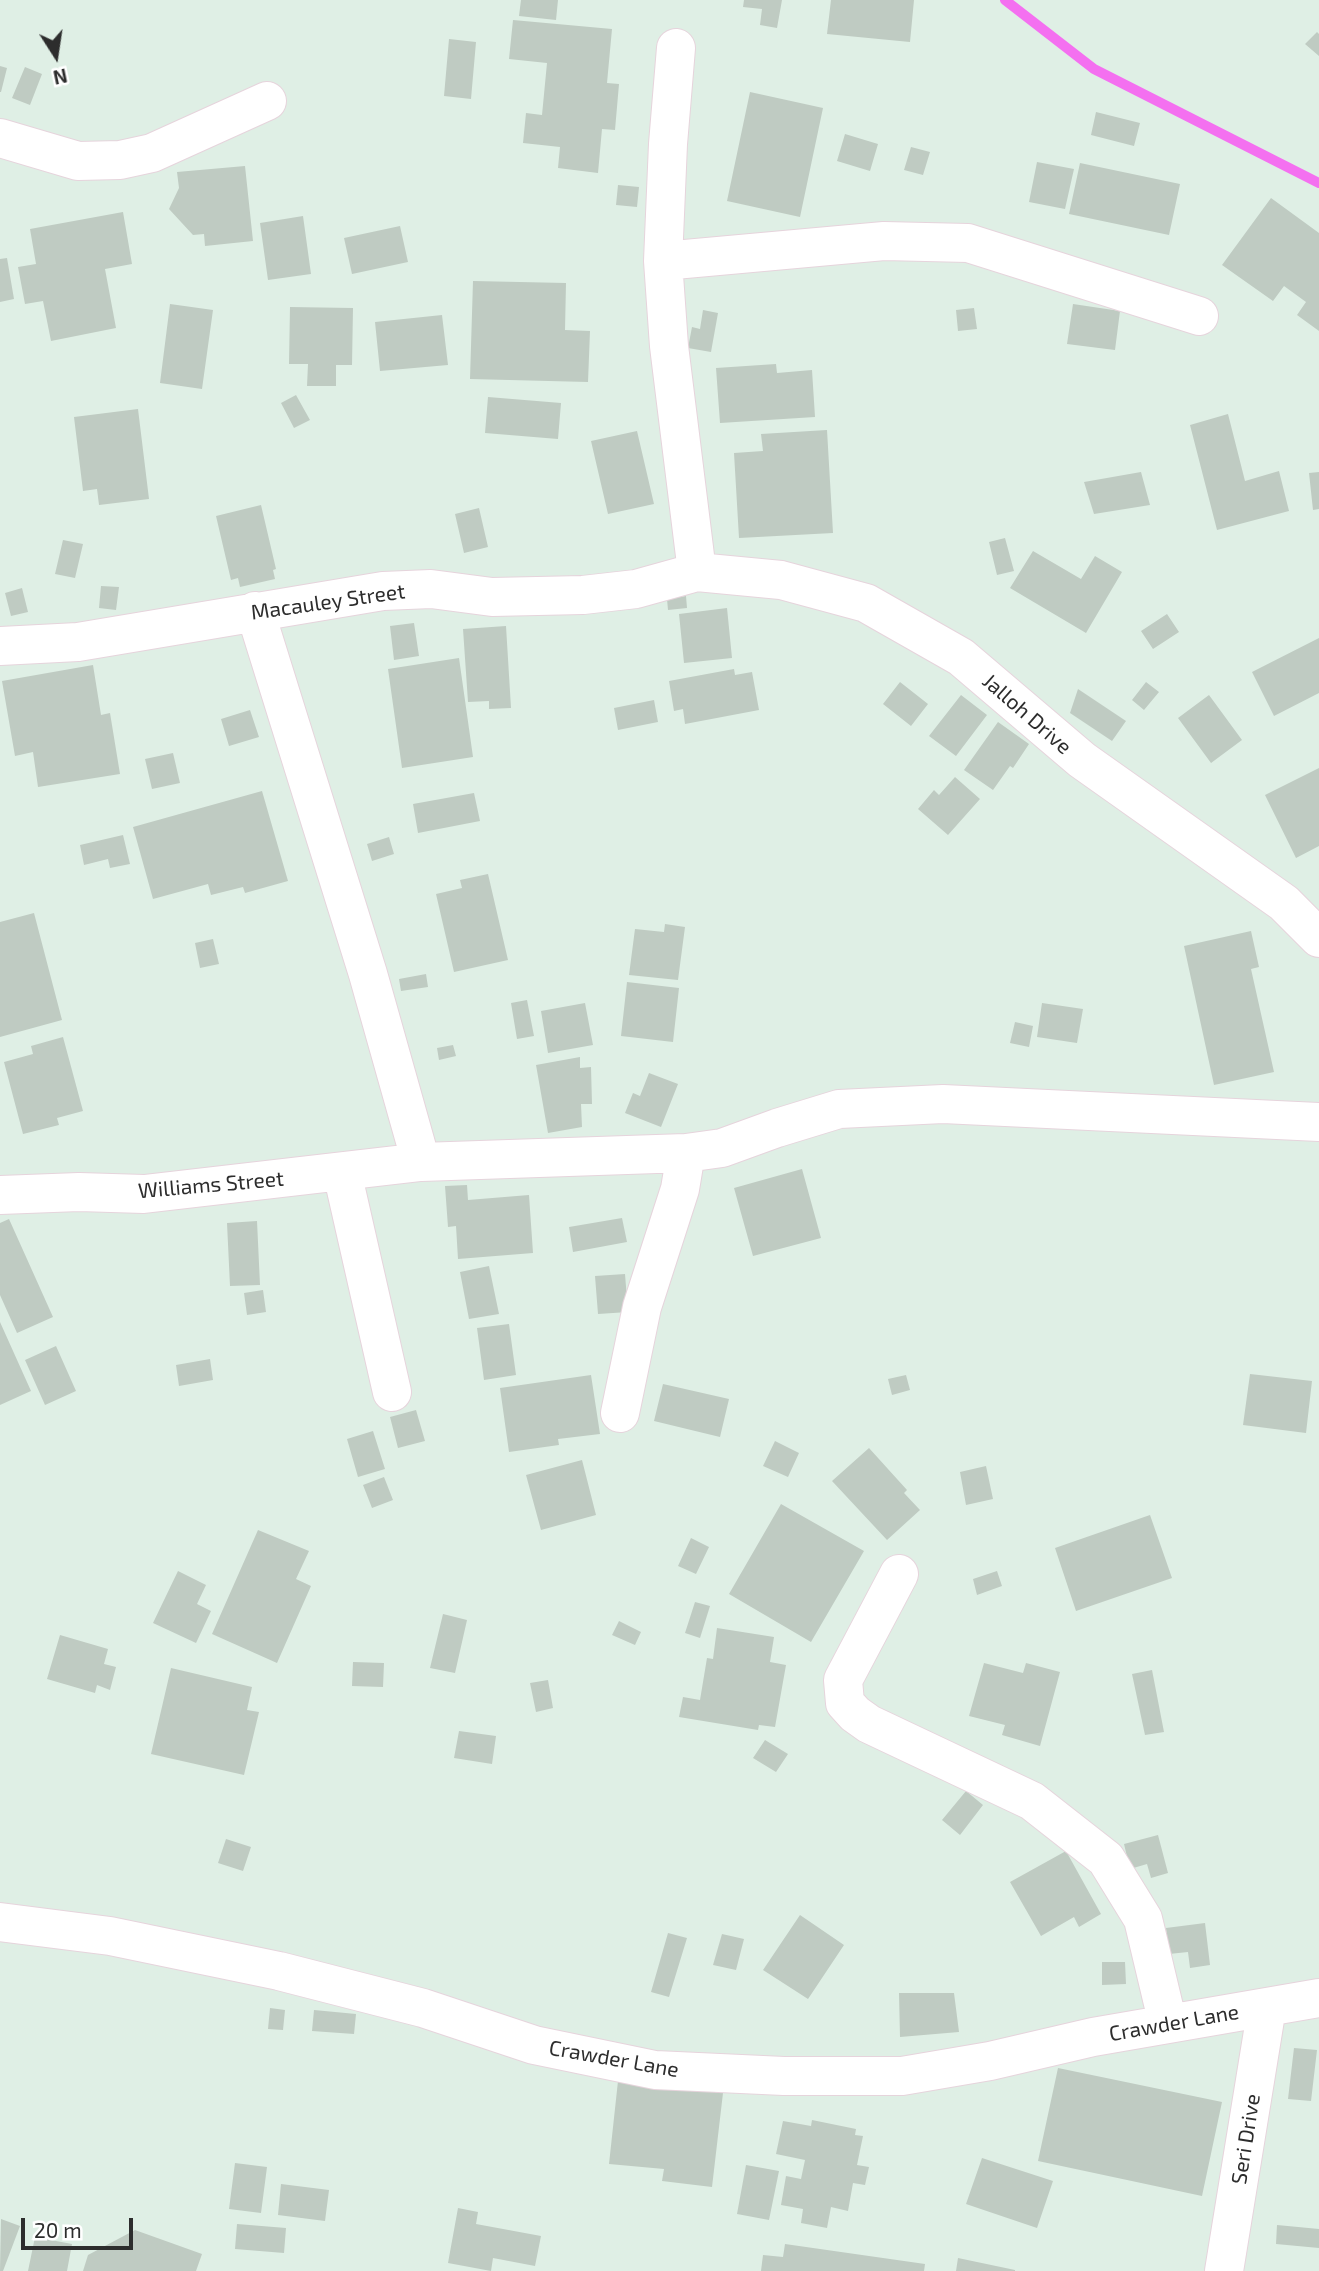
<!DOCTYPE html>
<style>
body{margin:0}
#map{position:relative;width:1319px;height:2271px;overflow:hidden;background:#dfefe5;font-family:"Exo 2",sans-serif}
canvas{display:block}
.north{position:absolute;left:21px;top:21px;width:70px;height:70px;-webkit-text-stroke:5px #fff;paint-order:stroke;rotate:168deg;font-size:19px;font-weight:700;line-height:28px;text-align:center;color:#2d2d2d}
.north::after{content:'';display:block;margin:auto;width:24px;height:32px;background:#2d2d2d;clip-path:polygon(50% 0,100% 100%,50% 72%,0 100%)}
.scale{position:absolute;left:21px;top:2218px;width:112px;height:32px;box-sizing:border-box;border:4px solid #2d2d2d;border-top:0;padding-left:9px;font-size:21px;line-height:24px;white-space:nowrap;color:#2d2d2d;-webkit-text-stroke:5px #fff;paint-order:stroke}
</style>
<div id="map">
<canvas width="1319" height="2271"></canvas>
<div class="north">N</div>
<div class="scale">20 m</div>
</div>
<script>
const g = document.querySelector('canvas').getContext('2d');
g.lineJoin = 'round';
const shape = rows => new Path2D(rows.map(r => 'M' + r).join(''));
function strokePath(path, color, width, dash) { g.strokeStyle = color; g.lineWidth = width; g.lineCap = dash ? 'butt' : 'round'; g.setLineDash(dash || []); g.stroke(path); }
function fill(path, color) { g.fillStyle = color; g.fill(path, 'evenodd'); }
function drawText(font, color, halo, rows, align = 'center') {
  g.font = font + ' "Exo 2",sans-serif'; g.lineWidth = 5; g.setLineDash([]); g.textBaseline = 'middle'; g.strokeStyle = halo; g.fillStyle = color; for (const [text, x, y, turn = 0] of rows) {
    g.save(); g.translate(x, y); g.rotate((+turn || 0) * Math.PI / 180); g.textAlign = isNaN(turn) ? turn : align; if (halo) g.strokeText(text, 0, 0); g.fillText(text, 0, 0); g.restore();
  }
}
const stream = shape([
 [1005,0,1094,69,1319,183]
]);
const building = shape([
 [521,0,558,0,556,20,519,16],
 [744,0,782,0,777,28,760,25,762,9,743,7],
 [831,0,914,0,910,42,827,34],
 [513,20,612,29,607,83,619,84,615,130,602,129,598,173,558,168,560,147,523,143,526,113,542,115,547,63,509,59],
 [1317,32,1319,34,1319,56,1305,44],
 [449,39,476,42,471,99,444,96],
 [0,66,7,68,1,92,0,92],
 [25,67,42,74,30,105,12,98],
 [750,92,823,108,800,217,727,201],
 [1096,112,1140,123,1134,146,1091,135],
 [845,134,878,144,870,171,837,161],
 [911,147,930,152,923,175,904,170],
 [1037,162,1074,169,1065,209,1029,202],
 [1080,163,1180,184,1169,235,1069,214],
 [245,166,253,241,205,246,204,234,193,235,169,209,179,188,177,172],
 [618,185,639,187,637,207,616,205],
 [1271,198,1319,233,1319,331,1297,315,1306,302,1284,286,1273,301,1222,265],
 [123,212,132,264,105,269,116,328,51,341,43,301,25,304,18,267,36,264,30,229],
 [303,216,311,274,268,280,260,223],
 [400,226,408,262,352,274,344,238],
 [7,258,14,299,0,302,0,259],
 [473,281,566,283,565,330,590,331,588,382,470,379],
 [170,304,213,310,202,389,160,383],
 [1073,304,1120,311,1115,350,1067,344],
 [290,307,353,308,352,365,336,365,336,386,307,386,308,364,289,364],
 [974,308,977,329,958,331,956,310],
 [703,310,718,313,711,352,688,348,692,327,700,329],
 [442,315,448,365,380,371,375,322],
 [776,364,777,373,812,370,815,417,720,423,716,368],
 [296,395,310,420,294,428,281,403],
 [488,397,561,403,558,439,485,433],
 [138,409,149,499,99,505,97,489,83,491,74,417],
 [1228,414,1245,481,1279,471,1289,511,1217,530,1190,425],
 [827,430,833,533,739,538,734,453,763,451,761,434],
 [637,431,654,504,608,514,591,441],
 [1141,472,1150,505,1094,514,1084,482],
 [1319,472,1319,509,1313,510,1309,473],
 [261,505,276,569,273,570,275,579,240,587,238,578,231,580,216,516],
 [479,508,488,547,464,553,455,514],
 [1005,538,1014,571,997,575,989,542],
 [63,540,83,544,75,578,55,574],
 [1033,551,1081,579,1095,556,1122,572,1086,633,1010,588],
 [101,586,119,587,116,610,99,608],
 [22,588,28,612,11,616,5,593],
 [686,596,687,608,668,610,667,599],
 [727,608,732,658,684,663,679,614],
 [1167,614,1179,632,1153,649,1141,631],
 [414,623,419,656,394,660,390,626],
 [506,626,511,708,489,709,489,701,468,702,463,629],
 [1319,638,1319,693,1274,716,1252,672],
 [459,658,473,757,402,768,388,669],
 [93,665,101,715,110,713,120,774,38,787,33,752,15,756,2,681],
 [734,669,735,675,752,672,759,710,685,724,683,709,674,711,669,681],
 [900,682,928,704,911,726,883,704],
 [1146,682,1159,692,1144,710,1132,700],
 [1078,689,1126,721,1112,741,1070,713],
 [961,695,987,715,956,756,929,736],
 [1209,695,1242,740,1211,763,1178,718],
 [654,700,658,722,618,730,614,708],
 [250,710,259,737,229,746,221,719],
 [998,722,1029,744,1013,768,1010,766,993,790,964,770],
 [173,753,180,783,152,789,145,759],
 [1319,768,1319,846,1296,858,1265,795],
 [955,777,980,799,948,835,918,809,934,790,939,795],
 [262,791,288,881,245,893,243,887,211,895,208,884,153,899,133,827],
 [474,793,480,821,418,833,413,804],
 [123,835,130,864,110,868,108,859,84,865,80,845],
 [389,837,394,854,372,861,367,844],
 [488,874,508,960,454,972,436,894,462,888,460,880],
 [34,913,62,1020,0,1037,0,922],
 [665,924,685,927,678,980,629,975,635,929,664,932],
 [1251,931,1259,967,1251,969,1274,1072,1214,1085,1184,946],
 [213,939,219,964,200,968,195,943],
 [426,974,428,987,401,991,399,979],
 [627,982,679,988,673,1042,621,1036],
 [527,1000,534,1036,517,1039,511,1003],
 [585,1003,593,1045,548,1053,541,1011],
 [1042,1003,1083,1009,1077,1043,1037,1037],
 [1015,1022,1033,1026,1029,1047,1010,1043],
 [63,1037,83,1111,57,1118,59,1125,23,1134,4,1062,33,1054,31,1046],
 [453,1045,456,1056,439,1060,437,1048],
 [580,1057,580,1068,591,1067,592,1104,581,1104,582,1127,548,1133,536,1065],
 [649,1073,678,1084,661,1127,625,1113,633,1093,640,1096],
 [802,1169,821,1238,753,1256,734,1188],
 [467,1185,468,1200,529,1195,533,1253,458,1259,456,1226,448,1227,445,1186],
 [622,1218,627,1242,573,1252,569,1227],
 [9,1219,53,1317,17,1333,0,1295,0,1223],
 [257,1221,260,1285,230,1286,227,1223],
 [489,1266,499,1314,469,1319,460,1272],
 [625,1274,628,1312,598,1314,595,1276],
 [263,1290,266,1312,247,1315,244,1293],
 [0,1322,31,1391,0,1405],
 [509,1324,516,1375,484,1380,477,1328],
 [56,1346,76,1391,45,1405,25,1360],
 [210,1359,213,1380,179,1386,176,1365],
 [1250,1374,1312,1381,1306,1433,1243,1425],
 [591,1375,600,1434,558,1439,559,1445,509,1452,500,1388],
 [906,1375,910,1390,892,1395,888,1379],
 [663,1384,729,1399,720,1437,654,1421],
 [416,1410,425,1441,398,1448,390,1417],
 [373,1431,385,1469,358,1477,347,1439],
 [775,1441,799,1453,788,1477,763,1466],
 [869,1448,907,1490,904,1493,920,1510,887,1540,832,1481],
 [582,1460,596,1515,541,1530,526,1475],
 [986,1466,993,1499,966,1505,960,1472],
 [384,1477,393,1500,372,1508,363,1485],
 [781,1504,864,1551,811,1642,729,1594],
 [1150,1515,1172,1578,1076,1611,1055,1548],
 [258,1530,309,1551,296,1579,311,1586,277,1663,212,1634],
 [691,1538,709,1547,696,1574,678,1566],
 [178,1571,206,1585,197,1604,211,1611,196,1643,153,1623],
 [997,1571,1002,1586,977,1595,973,1579],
 [695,1602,710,1606,700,1638,685,1633],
 [443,1614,467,1620,455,1673,430,1668],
 [619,1621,641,1632,635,1645,612,1635],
 [717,1628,774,1637,770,1662,786,1665,775,1727,759,1725,758,1730,679,1717,683,1697,700,1700,707,1658,713,1659],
 [60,1635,108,1649,104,1664,116,1667,110,1690,97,1685,95,1693,47,1679],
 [353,1662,384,1663,383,1687,352,1686],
 [984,1663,1023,1673,1026,1663,1060,1672,1040,1746,1002,1735,1005,1725,969,1716],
 [171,1668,252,1687,247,1710,259,1712,244,1775,151,1754],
 [1152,1670,1164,1732,1145,1735,1132,1674],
 [548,1680,553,1708,536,1712,530,1683],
 [459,1731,496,1736,492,1764,454,1758],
 [765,1740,788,1754,776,1772,753,1758],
 [966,1791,983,1805,960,1835,942,1820],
 [1158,1835,1168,1873,1151,1878,1147,1864,1130,1869,1124,1844],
 [226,1839,251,1847,243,1871,218,1863],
 [1066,1851,1101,1914,1079,1927,1074,1917,1041,1936,1010,1882],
 [800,1915,844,1945,808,1999,763,1970],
 [1205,1923,1210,1965,1190,1968,1188,1952,1169,1954,1166,1928],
 [668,1933,687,1938,669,1997,651,1992],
 [722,1934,744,1939,736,1970,713,1965],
 [1102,1962,1125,1962,1126,1984,1102,1985],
 [899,1993,954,1993,959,2032,900,2037],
 [270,2008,285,2010,283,2030,268,2029],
 [314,2010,356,2014,354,2034,312,2031],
 [1294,2048,1317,2050,1311,2101,1288,2099],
 [1058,2068,1222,2102,1202,2196,1038,2161],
 [618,2081,723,2093,712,2187,662,2181,664,2169,609,2164],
 [812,2120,856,2129,855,2135,863,2136,857,2165,869,2167,865,2185,853,2183,848,2211,831,2207,827,2228,801,2223,803,2209,781,2205,786,2176,801,2179,805,2160,776,2154,783,2121,811,2126],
 [982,2158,1053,2181,1037,2228,966,2204],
 [235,2163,267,2167,261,2213,229,2209],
 [746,2165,779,2171,769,2220,737,2214],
 [281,2184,329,2190,325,2221,278,2215],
 [458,2208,478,2212,476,2224,541,2236,535,2266,493,2258,491,2271,448,2263],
 [1,2219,20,2226,3,2271,0,2271],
 [237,2224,286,2228,284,2253,235,2249],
 [1277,2225,1319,2229,1319,2248,1276,2244],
 [135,2230,202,2254,196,2271,83,2271,88,2255],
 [35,2237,72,2244,67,2271,28,2271],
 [785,2244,925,2264,924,2271,761,2271,763,2255,783,2257],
 [958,2258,1015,2270,1015,2271,956,2271]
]);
const minor = shape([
 [676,48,668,144,663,261,669,346,697,572],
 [0,138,78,161,120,160,152,153,267,101],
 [663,261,884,241,968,243,1199,316],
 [255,611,368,974,421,1162],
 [0,646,78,642,383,591,431,589,492,597,583,595,636,589,697,572,781,580,866,603,961,657,1082,760,1284,903,1319,938],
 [342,1172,392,1392],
 [0,1195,79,1192,144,1194,421,1162,686,1153,722,1148,777,1128,839,1109,943,1104,1319,1122],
 [620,1413,642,1307,680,1189,686,1153],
 [899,1574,843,1680,845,1703,855,1714,869,1724,1032,1801,1106,1859,1143,1919,1168,2024],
 [0,1922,110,1936,279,1971,423,2008,534,2045,655,2070,784,2076,902,2076,990,2061,1093,2037,1319,1998],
 [1224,2271,1267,2007]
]);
const streetNames = [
 ["Macauley Street",328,602,-8],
 ["Jalloh Drive",1027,714,41],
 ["Williams Street",211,1185,-5],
 ["Crawder Lane",1174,2023,-10],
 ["Crawder Lane",614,2059,10],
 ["Seri Drive",1246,2139,-81]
];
strokePath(stream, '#f470f0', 10);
fill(building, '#bfcbc2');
strokePath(minor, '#e6d4dc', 40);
strokePath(minor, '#fff', 38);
drawText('21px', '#2d2d2d', '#fff', streetNames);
</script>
